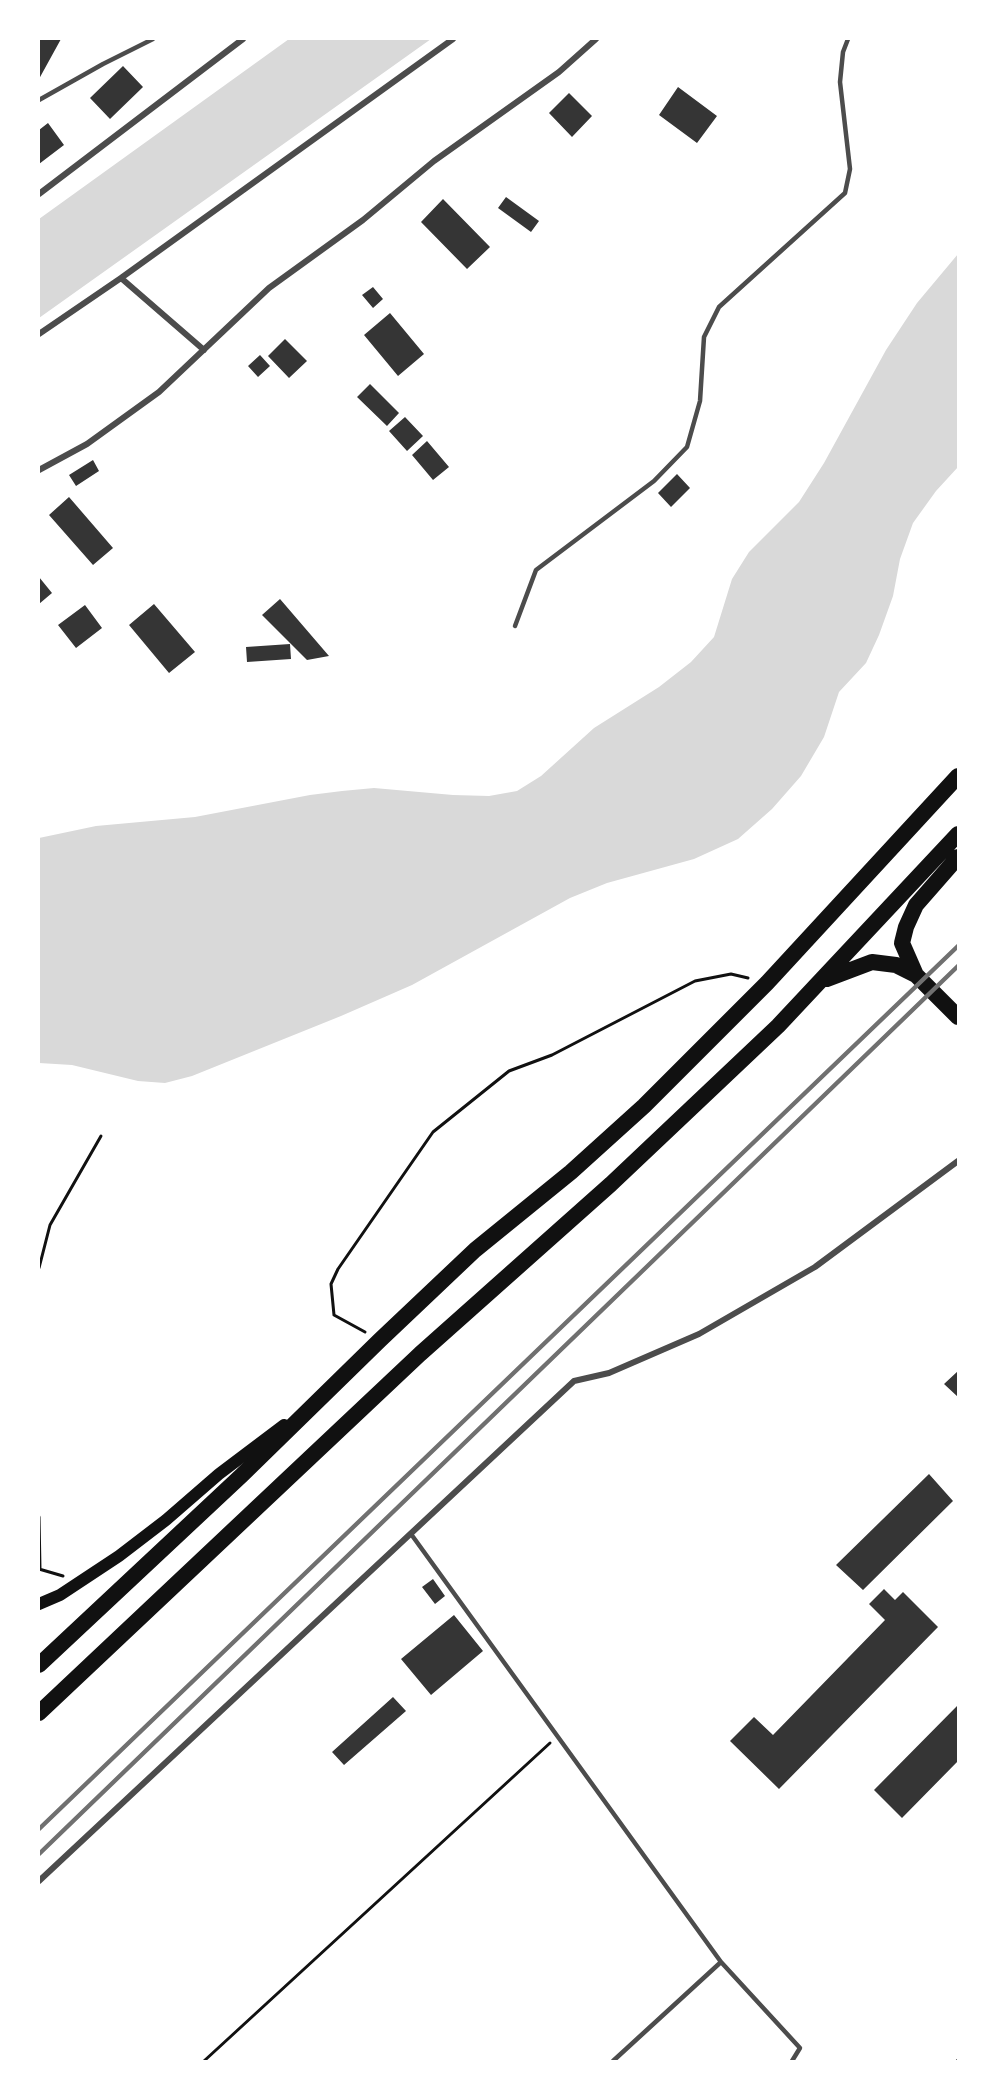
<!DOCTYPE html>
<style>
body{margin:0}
#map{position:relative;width:997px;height:2100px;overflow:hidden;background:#fff;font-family:Jost,sans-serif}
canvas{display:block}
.frame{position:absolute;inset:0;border:40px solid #fff;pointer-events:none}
</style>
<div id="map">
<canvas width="997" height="2100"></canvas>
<div class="frame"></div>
</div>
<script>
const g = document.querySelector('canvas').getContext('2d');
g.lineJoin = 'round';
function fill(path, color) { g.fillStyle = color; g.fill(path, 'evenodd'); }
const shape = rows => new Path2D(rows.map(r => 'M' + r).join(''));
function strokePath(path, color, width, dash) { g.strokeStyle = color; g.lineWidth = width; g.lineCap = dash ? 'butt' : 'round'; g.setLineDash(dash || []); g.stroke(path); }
const water = shape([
 [289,39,431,39,39,318,39,219],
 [958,254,958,467,936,491,913,523,900,559,893,596,879,635,866,663,839,692,824,737,801,776,772,809,738,839,694,859,607,883,570,898,412,985,341,1016,192,1076,165,1083,138,1081,72,1065,39,1063,39,838,96,826,195,817,310,795,342,791,374,788,453,795,489,796,517,791,541,776,594,728,659,687,691,662,714,637,732,579,749,552,799,502,824,463,886,350,917,303]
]);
const building = shape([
 [39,39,61,39,39,79],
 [123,66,143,87,110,119,90,98],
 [678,87,717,116,697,143,659,115],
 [569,93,592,116,572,137,549,113],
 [48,123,64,145,39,164,39,130],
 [506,197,539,221,531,232,498,208],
 [443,199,490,247,467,269,421,222],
 [373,287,383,299,373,308,362,295],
 [390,313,424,354,398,376,364,335],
 [285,339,307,361,289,378,268,356],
 [260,355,270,366,258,377,248,366],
 [370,384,399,413,387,426,357,397],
 [405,417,423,436,407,451,389,431],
 [427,441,449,467,433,480,412,455],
 [93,460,99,471,76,486,69,475],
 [677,474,690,488,671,507,658,493],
 [69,497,113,548,93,565,49,515],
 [39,577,52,593,39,604],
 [280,599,329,656,307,660,262,615],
 [154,604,195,652,169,673,129,625],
 [85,605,102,628,76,648,58,625],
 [290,644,291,659,247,662,246,647],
 [958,1371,958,1397,944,1384],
 [929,1474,953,1501,863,1590,836,1565],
 [433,1579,445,1596,435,1604,422,1587],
 [884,1589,895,1600,903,1592,938,1627,779,1789,730,1741,754,1717,773,1735,885,1620,869,1604],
 [454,1615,483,1651,431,1695,401,1659],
 [393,1697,406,1711,344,1765,332,1752],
 [958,1705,958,1761,902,1818,874,1790]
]);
const path = shape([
 [39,1268,50,1225,101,1136],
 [365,1332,334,1315,331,1284,338,1269,433,1132,509,1071,552,1055,695,981,731,974,748,978],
 [39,1517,40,1569],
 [39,1569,63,1576],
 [204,2061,550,1743],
 [957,2061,958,2060]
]);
const service = shape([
 [39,100,103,64,153,39],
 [515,626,536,570,654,481,687,447,700,401,704,337,719,307,845,193,850,169,840,82,843,52,848,39],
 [411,1534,721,1962,800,2048,792,2061],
 [613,2061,721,1962]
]);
const minor = shape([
 [39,194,243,39],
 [121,278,204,350],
 [39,334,121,278,453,39],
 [39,470,87,444,159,392,269,288,363,220,434,161,559,72,596,39],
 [39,1881,574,1381,609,1373,699,1334,815,1267,958,1161]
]);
const secondary = shape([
 [39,1604,60,1595,119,1556,166,1520,219,1474,284,1425]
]);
const motorway = shape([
 [958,857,916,905,906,927,902,943,916,975,958,1017],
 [827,979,872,962,896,965,916,975],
 [39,1665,242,1475,380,1340,475,1250,571,1172,644,1106,767,983,958,776],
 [39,1713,420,1354,611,1184,778,1026,958,834]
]);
const rail = shape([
 [39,1829,958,946],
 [39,1854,958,966]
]);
fill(water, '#d9d9d9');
fill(building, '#353535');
strokePath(path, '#111', 3);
strokePath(service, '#4c4c4c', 4.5);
strokePath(minor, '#4c4c4c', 6);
strokePath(secondary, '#111', 12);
strokePath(motorway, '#111', 16);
strokePath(rail, '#707070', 4.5);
</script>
